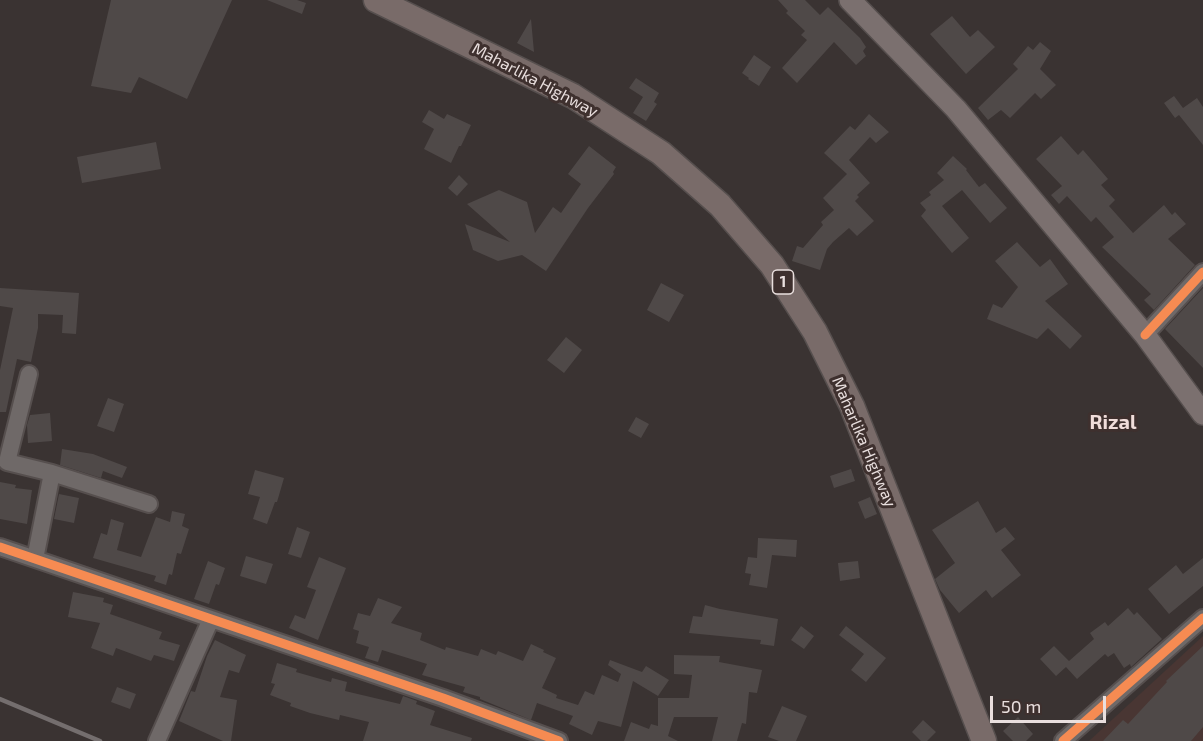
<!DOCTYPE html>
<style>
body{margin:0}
#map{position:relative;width:1203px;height:741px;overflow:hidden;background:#3a3332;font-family:"Exo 2",sans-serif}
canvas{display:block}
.scale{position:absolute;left:990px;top:696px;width:116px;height:27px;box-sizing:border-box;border:3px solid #e9dfde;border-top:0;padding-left:8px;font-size:18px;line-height:21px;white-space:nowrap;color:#e9dfde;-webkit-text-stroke:4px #3e302e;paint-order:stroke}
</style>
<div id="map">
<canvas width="1203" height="741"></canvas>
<div class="scale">50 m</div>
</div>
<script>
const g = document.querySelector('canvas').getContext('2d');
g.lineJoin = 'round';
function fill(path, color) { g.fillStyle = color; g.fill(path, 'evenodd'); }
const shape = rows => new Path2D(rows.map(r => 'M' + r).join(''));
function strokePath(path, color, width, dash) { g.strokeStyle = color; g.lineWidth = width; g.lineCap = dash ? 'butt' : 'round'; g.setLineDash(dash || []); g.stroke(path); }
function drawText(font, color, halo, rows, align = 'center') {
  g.font = font + ' "Exo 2",sans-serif'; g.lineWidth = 6; g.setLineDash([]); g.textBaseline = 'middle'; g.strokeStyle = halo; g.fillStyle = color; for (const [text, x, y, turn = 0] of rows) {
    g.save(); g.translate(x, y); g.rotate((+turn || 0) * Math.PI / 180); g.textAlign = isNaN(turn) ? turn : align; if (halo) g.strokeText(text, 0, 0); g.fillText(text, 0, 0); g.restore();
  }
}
const built = shape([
 [1203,636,1203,741,1089,741]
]);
const building = shape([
 [111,0,232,0,187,99,139,77,131,93,91,86],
 [267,0,297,0,306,3,302,14],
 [778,0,805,0,820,15,828,7,860,38,866,47,863,51,866,56,856,65,834,42,797,83,782,68,807,40,801,35,805,31,786,13,788,11],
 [952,16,970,37,978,30,995,47,966,74,930,34],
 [531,19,534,52,517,43],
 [1040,42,1051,51,1040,69,1056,85,1041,99,1035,93,1010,118,1001,110,988,120,978,108,1018,69,1013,64,1028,46,1033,50],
 [754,55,771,67,759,86,748,79,749,78,742,73],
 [636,78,659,93,654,102,657,104,646,121,633,113,643,97,629,88],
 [1174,96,1183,108,1197,98,1203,107,1203,145,1179,115,1175,118,1164,103],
 [429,110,444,119,447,114,471,125,461,146,459,146,451,163,424,149,434,129,422,122],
 [869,114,889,132,876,143,870,137,849,160,870,183,857,195,859,197,855,201,874,221,857,236,849,228,833,242,827,249,820,270,792,261,797,246,803,248,823,225,821,222,834,210,823,198,847,174,824,153,850,126,855,130],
 [1061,136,1078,155,1083,150,1108,179,1101,185,1115,200,1109,206,1133,233,1164,205,1172,215,1175,212,1186,224,1168,239,1195,265,1154,310,1144,300,1151,294,1102,247,1114,237,1096,217,1091,222,1067,196,1059,204,1051,195,1062,186,1036,159],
 [156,142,161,169,82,183,77,157],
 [589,146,616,167,613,172,614,174,588,208,546,271,522,255,498,261,473,250,465,224,510,242,467,204,499,190,527,202,535,233,553,207,561,213,581,184,568,174],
 [953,156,967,169,966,170,979,187,985,183,1007,208,990,223,962,190,942,206,969,238,952,253,921,216,926,210,920,203,931,195,929,192,944,180,937,173],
 [459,175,468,184,457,196,448,188],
 [1017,242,1040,267,1050,259,1068,284,1045,301,1082,336,1070,349,1048,328,1037,339,987,319,993,304,1002,308,1018,287,995,261],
 [661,283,684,295,669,322,647,310],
 [0,288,79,293,76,334,62,333,63,315,38,314,38,328,31,362,17,359,6,412,0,412,0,370,13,308,0,306],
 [1203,288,1203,368,1165,329],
 [566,337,582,350,564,373,547,360],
 [108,398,124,404,114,432,97,426],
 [50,413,52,441,28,443,27,425,30,415],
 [636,417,649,424,641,438,628,431],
 [62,449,93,454,127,467,122,478,103,471,101,478,60,465],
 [851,469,855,481,834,488,830,476],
 [255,470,284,478,277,502,275,502,267,524,253,519,260,497,248,494],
 [0,482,16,485,15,488,32,490,27,524,0,519],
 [59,494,79,498,74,523,54,519],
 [870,497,877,514,865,519,858,502],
 [978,501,996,533,1005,527,1015,539,1001,550,1021,575,992,598,986,590,959,613,940,590,935,579,955,563,932,530],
 [172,511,185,514,182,526,189,529,181,554,177,553,172,575,169,574,166,585,154,581,156,576,93,558,101,533,107,535,111,519,124,523,117,550,141,557,156,517,170,522],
 [297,527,310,532,301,558,288,554],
 [758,538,797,540,796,557,772,555,767,588,749,585,751,574,745,573,748,557,757,558],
 [246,556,273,564,266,584,240,576],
 [319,557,346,568,318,640,289,628,295,615,305,619,316,590,307,587],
 [1203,558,1203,586,1169,614,1148,589,1176,565,1183,574],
 [208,561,225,568,219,585,216,584,209,604,194,599],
 [858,561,860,578,840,581,838,563],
 [73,592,104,598,103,602,113,605,110,614,162,632,159,639,180,645,174,661,154,655,151,661,116,648,113,656,91,648,100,623,68,617],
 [378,598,402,607,391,623,422,633,420,640,445,650,446,647,478,656,481,649,496,655,498,651,523,661,531,644,544,650,543,652,556,658,542,688,557,695,556,698,578,705,585,691,594,695,602,675,618,682,621,674,608,665,610,660,642,672,646,666,669,680,658,696,633,681,621,727,598,721,592,735,569,724,573,716,537,703,531,720,480,699,480,697,463,692,465,687,422,675,427,664,382,650,378,662,365,658,369,647,356,643,359,631,353,629,358,613,370,616],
 [705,605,720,609,778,619,774,646,760,644,761,640,689,633,693,616,702,617],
 [1128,608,1134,615,1137,612,1162,639,1131,667,1130,664,1124,668,1114,653,1108,657,1105,654,1077,679,1066,667,1056,676,1040,659,1054,646,1069,661,1094,639,1090,633,1105,622,1108,626],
 [801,626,814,636,804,649,791,640],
 [846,626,886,658,866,682,851,670,864,654,839,635],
 [215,640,246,655,239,673,229,670,220,697,237,700,231,741,223,741,179,721,191,691,195,692,207,656],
 [1203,646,1203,727,1191,741,1103,741,1123,720,1128,724,1167,682,1166,681],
 [674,655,720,656,719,662,762,670,757,693,749,692,746,724,742,723,737,741,712,741,718,717,674,717,668,736,678,741,624,741,631,722,649,729,651,724,658,726,658,698,689,698,692,675,674,674],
 [277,663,297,669,296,672,331,682,332,678,347,682,345,691,400,704,403,696,417,701,416,704,435,711,430,725,472,738,471,741,363,741,369,722,340,715,339,720,310,713,290,706,291,703,270,695,275,684,271,683],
 [117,687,136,694,130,709,111,702],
 [782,706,807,716,796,741,779,741,768,737],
 [1018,717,1033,734,1026,741,1013,741,1003,731],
 [923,720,936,732,927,741,921,741,912,732]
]);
const minor = shape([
 [1145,335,1203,272],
 [29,374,7,462,52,473,35,559],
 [52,473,149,504],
 [0,547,443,698,559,741],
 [157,741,211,619],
 [1063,741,1203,618]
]);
const major = shape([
 [850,0,956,109,1145,335,1203,414]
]);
const highway = shape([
 [376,0,573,96,661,153,720,205,772,265,815,332,852,406,984,741]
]);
const rail = shape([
 [0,699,100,741]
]);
const cycleway = shape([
 [1145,335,1203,272],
 [0,547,443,698,559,741],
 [1063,741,1203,618]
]);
const shields = [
 [783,282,21]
];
const shieldNames = [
 ["1",783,282]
];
const streetNames = [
 ["Maharlika Highway",535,80,28],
 ["Maharlika Highway",864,442,67]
];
const quarterNames = [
 ["Rizal",1113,422]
];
fill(built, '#493633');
fill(building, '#4f4948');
strokePath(minor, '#564f4e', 20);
strokePath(major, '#564f4e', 24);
strokePath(highway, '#564f4e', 27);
strokePath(minor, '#6f6968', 16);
strokePath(major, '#7b706f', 21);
strokePath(highway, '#796b69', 24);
strokePath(rail, '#746e6e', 4.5);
strokePath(cycleway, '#f68b52', 9);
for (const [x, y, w] of shields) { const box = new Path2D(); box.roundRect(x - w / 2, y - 12, w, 24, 4.5); g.fillStyle = '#3e302e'; g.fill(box); strokePath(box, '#e9dfde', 1.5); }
drawText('bold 15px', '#e9dfde', null, shieldNames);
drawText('16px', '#e9dfde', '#3e302e', streetNames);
drawText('bold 20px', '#f0ddda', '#3e302e', quarterNames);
</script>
